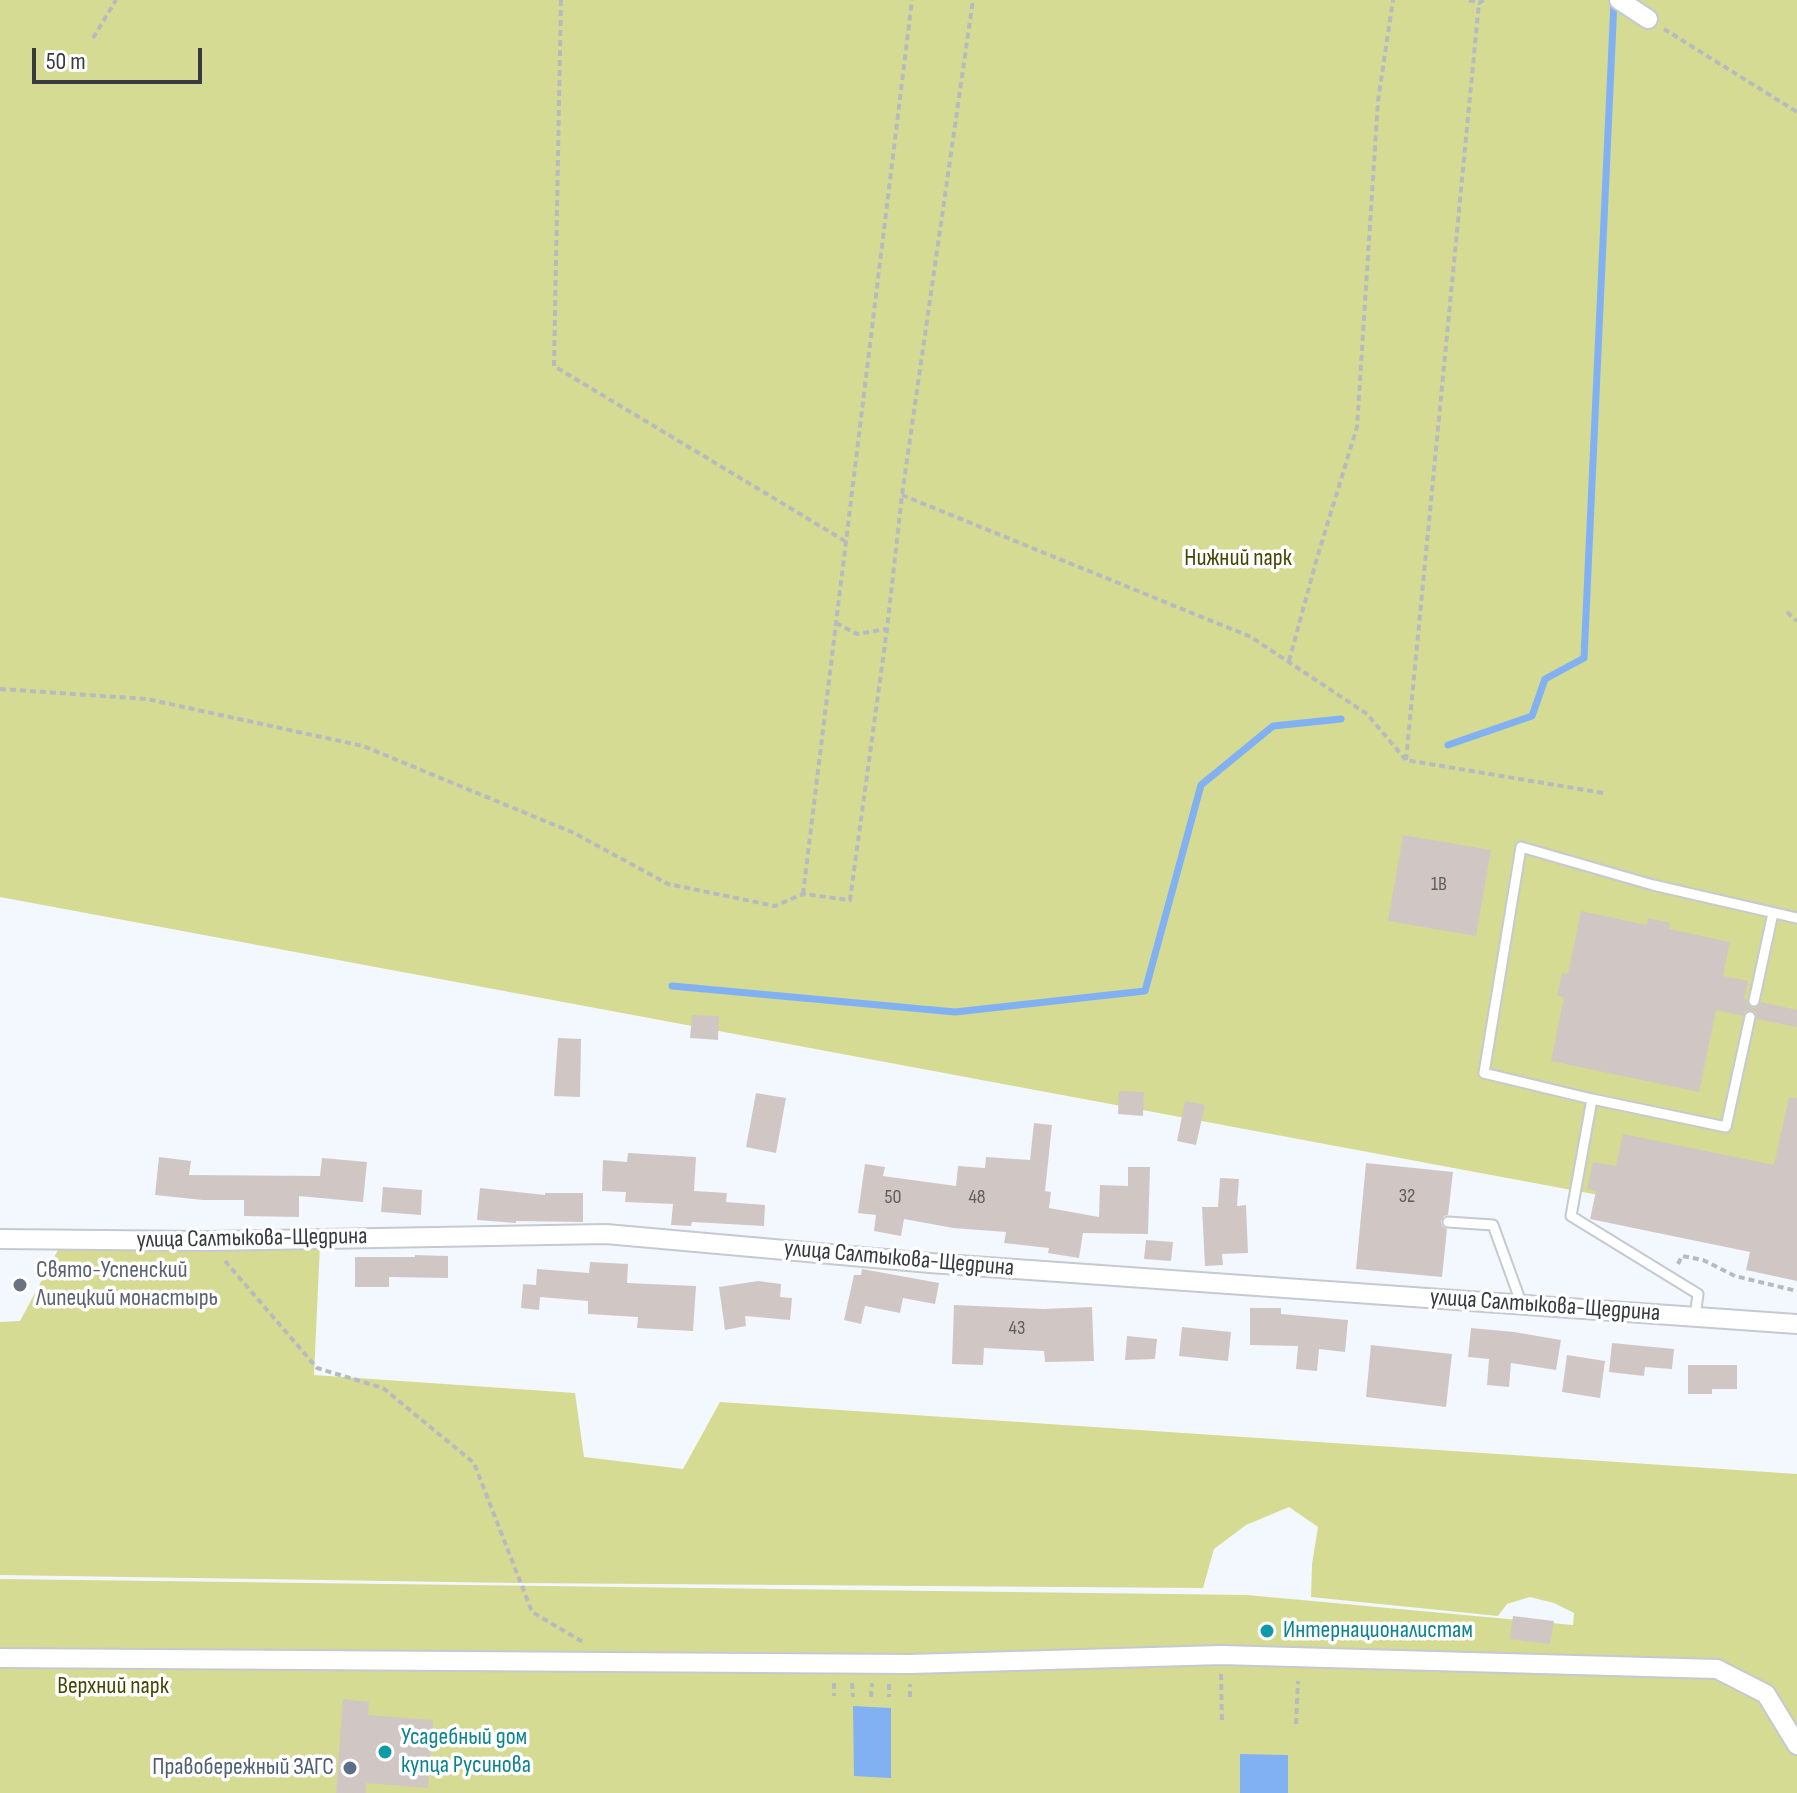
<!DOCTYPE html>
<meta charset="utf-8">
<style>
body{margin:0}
#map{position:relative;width:1797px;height:1793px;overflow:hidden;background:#f3f8ff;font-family:"Sofia Sans Condensed",sans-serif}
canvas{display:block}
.scale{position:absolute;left:32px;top:48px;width:170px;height:36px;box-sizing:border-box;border:4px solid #383a3d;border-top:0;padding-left:10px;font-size:24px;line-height:28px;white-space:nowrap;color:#383a3d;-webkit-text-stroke:6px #fff;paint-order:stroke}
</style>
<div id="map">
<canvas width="1797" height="1793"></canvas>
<div class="scale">50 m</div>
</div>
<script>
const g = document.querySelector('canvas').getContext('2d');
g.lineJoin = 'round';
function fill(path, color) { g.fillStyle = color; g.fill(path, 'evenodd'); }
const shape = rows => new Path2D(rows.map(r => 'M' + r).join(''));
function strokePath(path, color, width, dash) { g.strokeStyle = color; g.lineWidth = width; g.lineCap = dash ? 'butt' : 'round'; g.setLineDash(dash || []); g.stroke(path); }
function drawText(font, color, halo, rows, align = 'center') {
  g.font = font + ' "Sofia Sans Condensed",sans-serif'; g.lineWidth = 7; g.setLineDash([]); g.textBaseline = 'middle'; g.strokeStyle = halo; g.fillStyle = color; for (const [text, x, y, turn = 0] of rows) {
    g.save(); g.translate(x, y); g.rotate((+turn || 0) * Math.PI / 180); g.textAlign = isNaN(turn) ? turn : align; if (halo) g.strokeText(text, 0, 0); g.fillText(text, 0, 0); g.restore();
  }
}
const green = shape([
 [0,0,1797,0,1797,1232,0,897],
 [320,1245,314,1375,575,1393,584,1457,683,1469,720,1402,1797,1474,1797,1793,0,1793,0,1579,1247,1595,1573,1625,1574,1613,1554,1603,1530,1597,1507,1604,1498,1616,1311,1597,1312,1564,1318,1527,1289,1507,1246,1525,1214,1549,1203,1588,515,1583,0,1575,0,1322,20,1321,59,1248]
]);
const water = shape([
 [853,1706,891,1708,891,1778,854,1776],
 [1240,1754,1288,1755,1288,1793,1240,1793]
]);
const stream = shape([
 [1448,745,1532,716,1545,679,1584,658,1614,1],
 [672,986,955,1012,1145,991,1201,785,1273,726,1341,719]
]);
const building = shape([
 [1403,835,1491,850,1476,936,1388,921],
 [1581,911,1647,925,1648,918,1670,923,1669,929,1730,942,1723,976,1748,981,1744,999,1747,999,1747,1004,1752,1008,1757,1008,1761,1002,1797,1010,1797,1027,1757,1019,1756,1012,1751,1010,1745,1011,1743,1016,1716,1010,1699,1092,1551,1061,1564,997,1557,996,1562,973,1568,974],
 [692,1015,719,1016,718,1040,690,1038],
 [558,1038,581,1039,580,1097,554,1096],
 [1119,1091,1144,1092,1143,1116,1118,1114],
 [756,1093,786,1098,776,1153,746,1147],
 [1789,1097,1797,1098,1797,1281,1746,1270,1750,1252,1590,1219,1596,1191,1587,1189,1593,1162,1616,1166,1623,1134,1774,1165],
 [1185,1101,1205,1105,1196,1145,1177,1141],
 [1034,1123,1052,1125,1045,1191,1051,1192,1049,1208,1099,1217,1100,1185,1128,1186,1128,1167,1150,1167,1148,1234,1083,1233,1079,1258,1048,1253,1049,1248,1004,1243,1006,1232,953,1228,904,1219,901,1236,874,1231,876,1215,858,1213,865,1164,885,1167,883,1176,956,1186,958,1166,985,1168,986,1157,1030,1160],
 [628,1153,696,1157,694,1191,727,1193,726,1202,765,1205,764,1226,692,1222,691,1226,671,1225,673,1204,625,1202,626,1192,602,1191,603,1160,627,1162],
 [159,1157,191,1161,189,1175,320,1176,322,1158,367,1162,363,1202,299,1196,299,1217,244,1216,244,1200,203,1200,155,1195],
 [1366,1163,1453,1172,1448,1215,1444,1216,1441,1221,1442,1226,1447,1229,1442,1277,1356,1269],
 [1220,1178,1239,1179,1237,1206,1246,1205,1248,1253,1222,1254,1223,1265,1205,1266,1202,1207,1218,1207],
 [383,1187,422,1190,421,1215,381,1212],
 [480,1188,545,1195,545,1193,583,1193,583,1222,516,1221,516,1223,477,1220],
 [1146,1240,1173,1242,1171,1261,1144,1259],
 [415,1255,448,1256,448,1278,389,1277,389,1287,355,1287,355,1257,415,1257],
 [590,1262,628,1264,627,1283,696,1286,693,1331,637,1328,638,1317,588,1314,588,1301,540,1297,539,1310,521,1308,523,1284,536,1285,537,1269,589,1273],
 [862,1269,939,1283,935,1304,903,1298,900,1313,865,1306,861,1324,844,1320,854,1275,861,1275],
 [758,1281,781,1284,780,1297,792,1298,790,1320,745,1316,746,1326,725,1330,719,1287],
 [954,1305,1043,1309,1092,1307,1094,1361,1045,1362,1044,1351,984,1348,983,1365,952,1364],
 [1250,1308,1281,1308,1281,1314,1348,1320,1345,1352,1319,1349,1317,1371,1296,1369,1298,1346,1250,1345],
 [1182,1327,1231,1332,1228,1361,1179,1356],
 [1471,1328,1514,1332,1561,1340,1556,1370,1511,1363,1509,1387,1487,1385,1489,1359,1468,1357],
 [1127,1336,1157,1339,1155,1359,1125,1360],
 [1612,1343,1674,1349,1672,1369,1645,1367,1644,1376,1609,1372],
 [1371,1345,1452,1354,1446,1407,1366,1397],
 [1567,1355,1605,1361,1600,1398,1562,1392],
 [1688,1365,1737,1365,1737,1389,1712,1389,1712,1394,1688,1394],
 [1513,1616,1554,1621,1550,1644,1510,1639],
 [343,1699,369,1702,368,1715,433,1720,428,1788,366,1783,366,1793,336,1793]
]);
const path = shape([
 [561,0,554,366,845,541],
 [1469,0,1479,3,1484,0],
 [1664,29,1797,112],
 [93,38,116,0],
 [902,495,1251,637,1367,714,1406,760,1603,793],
 [1787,612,1797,621],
 [836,623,857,634,886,629],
 [1289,661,1317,558,1357,427,1378,101,1393,0],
 [0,689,147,699,363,746,574,833,668,884,775,906,803,894,850,900,887,629,902,495,973,0],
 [1406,760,1479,3],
 [803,894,912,0],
 [225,1261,317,1368,383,1388,474,1463,532,1612,583,1642],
 [1678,1264,1682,1256,1703,1260,1735,1276,1797,1291],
 [1221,1674,1222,1723],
 [834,1683,834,1696],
 [852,1683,853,1697],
 [889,1684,889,1697],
 [871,1697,872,1683],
 [910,1697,910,1684],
 [1296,1724,1298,1681]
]);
const lane = shape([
 [1754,1001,1773,913],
 [1592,1099,1726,1127,1750,1017],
 [1448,1222,1493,1225,1522,1305],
 [1695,1317,1698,1294,1571,1216,1592,1099,1484,1073,1521,847,1653,885,1797,918]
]);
const street = shape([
 [1619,0,1648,19],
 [0,1239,207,1241,606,1234,930,1263,1797,1324],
 [0,1658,910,1664,1221,1655,1717,1669,1766,1694,1797,1745]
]);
const markers = [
 [20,1285,8,"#6b7280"],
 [1267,1631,8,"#0f9aa8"],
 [385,1752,8,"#0f9aa8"],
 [350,1768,8,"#5c6f8a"]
];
const numberNames = [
 ["1В",1439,885],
 ["32",1407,1197],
 ["50",893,1198],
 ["48",977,1198],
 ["43",1017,1329]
];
const parkNames = [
 ["Нижний парк",1238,559],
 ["Верхний парк",113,1687]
];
const streetNames = [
 ["улица Салтыкова-Щедрина",252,1239,-1],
 ["улица Салтыкова-Щедрина",899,1259,5],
 ["улица Салтыкова-Щедрина",1545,1306,4]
];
const worshipNames = [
 ["Свято-Успенский",36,1271],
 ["Липецкий монастырь",36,1299]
];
const cultureNames = [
 ["Интернационалистам",1283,1631],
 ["Усадебный дом",401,1738],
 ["купца Русинова",401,1766]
];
const serviceNames = [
 ["Правобережный ЗАГС",334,1768]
];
fill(green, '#d5db92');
fill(water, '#81b1f3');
strokePath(stream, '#81b1f3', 7);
fill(building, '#d0c7c4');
strokePath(lane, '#c5c9d0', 13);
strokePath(street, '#c5c9d0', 22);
strokePath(path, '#b7bbc1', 4, [6, 4]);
strokePath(lane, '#fff', 9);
strokePath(street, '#fff', 18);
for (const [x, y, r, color] of markers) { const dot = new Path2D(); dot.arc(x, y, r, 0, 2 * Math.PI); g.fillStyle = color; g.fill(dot); strokePath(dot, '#fff', 3); }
drawText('20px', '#5e5d5f', null, numberNames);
drawText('24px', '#434602', '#fff', parkNames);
drawText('24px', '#383a3d', '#fff', streetNames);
drawText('24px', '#5b616d', '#fff', worshipNames, 'left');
drawText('24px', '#0d838f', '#fff', cultureNames, 'left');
drawText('24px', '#4e5e75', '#fff', serviceNames, 'right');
</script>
